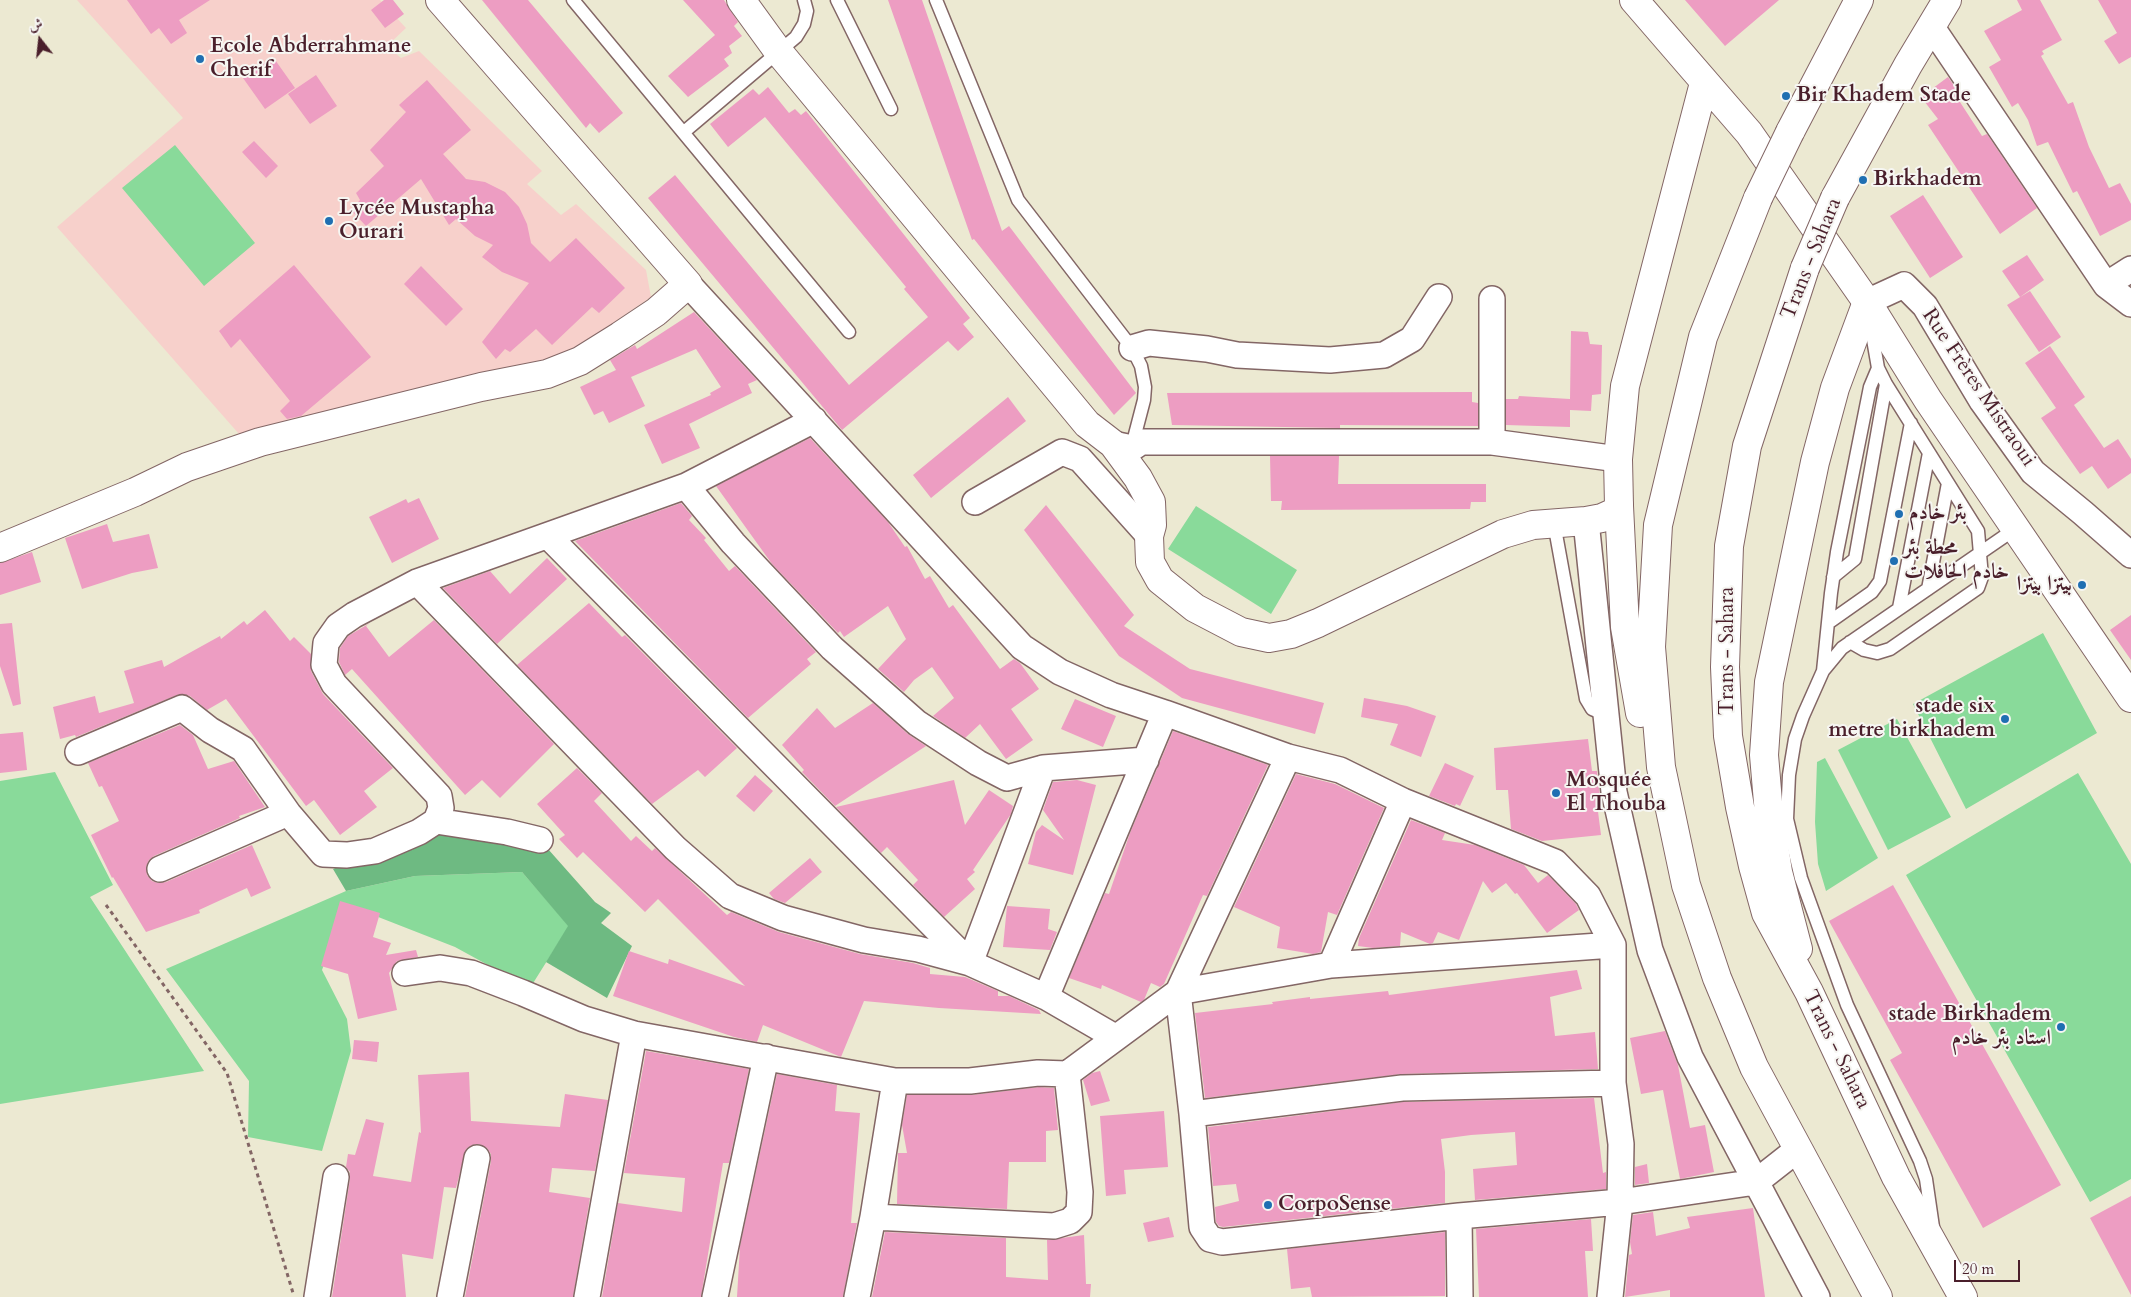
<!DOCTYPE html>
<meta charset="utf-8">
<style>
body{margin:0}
#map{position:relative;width:2131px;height:1297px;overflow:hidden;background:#ece9d2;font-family:Cardo,Amiri,serif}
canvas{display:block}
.north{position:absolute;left:15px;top:15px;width:50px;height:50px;-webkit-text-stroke:4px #f6f6f2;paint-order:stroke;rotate:344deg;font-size:14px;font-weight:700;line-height:20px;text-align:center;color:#4a1f2b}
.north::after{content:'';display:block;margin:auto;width:18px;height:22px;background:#4a1f2b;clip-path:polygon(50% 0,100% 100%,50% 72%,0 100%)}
.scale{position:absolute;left:1954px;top:1260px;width:66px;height:22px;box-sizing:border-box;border:2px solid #4a1f2b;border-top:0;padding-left:6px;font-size:15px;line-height:18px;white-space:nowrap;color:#4a1f2b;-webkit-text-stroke:4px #f6f6f2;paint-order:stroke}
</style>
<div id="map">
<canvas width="2131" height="1297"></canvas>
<div class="north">ش</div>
<div class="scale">20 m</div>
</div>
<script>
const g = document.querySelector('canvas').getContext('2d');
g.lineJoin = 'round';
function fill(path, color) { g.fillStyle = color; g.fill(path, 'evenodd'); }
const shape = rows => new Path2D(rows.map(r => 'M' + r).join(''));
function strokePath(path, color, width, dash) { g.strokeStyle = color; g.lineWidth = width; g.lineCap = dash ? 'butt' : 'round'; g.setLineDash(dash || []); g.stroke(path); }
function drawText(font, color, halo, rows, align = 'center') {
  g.font = font + ' Cardo,Amiri,serif'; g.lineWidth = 4; g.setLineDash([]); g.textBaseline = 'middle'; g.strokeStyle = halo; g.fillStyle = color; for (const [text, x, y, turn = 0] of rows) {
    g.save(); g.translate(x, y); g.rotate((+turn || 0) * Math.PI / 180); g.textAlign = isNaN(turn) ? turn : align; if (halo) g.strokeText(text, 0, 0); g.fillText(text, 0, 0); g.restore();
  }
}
const built = shape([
 [77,0,380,0,406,28,387,46,401,58,419,51,542,171,527,184,561,215,576,204,646,270,651,297,563,357,465,377,239,434,57,227,183,118]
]);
const green = shape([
 [175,145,255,243,204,286,122,188],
 [1196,506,1297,570,1271,614,1168,549],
 [2043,633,2097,733,1966,809,1913,704],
 [1897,719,1951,817,1888,850,1838,750],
 [1825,758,1878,858,1826,891,1818,864,1815,822,1817,762],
 [55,772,113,885,90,897,204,1071,0,1104,0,781],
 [2078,773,2131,864,2131,1179,2090,1202,1906,875],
 [522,872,569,926,530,988,455,947,345,904,322,970,347,1019,351,1051,322,1151,248,1137,249,1081,166,969,346,891,415,876]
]);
const forest = shape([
 [419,832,540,840,595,902,611,913,601,923,632,946,607,998,546,962,568,926,522,872,415,876,346,891,333,869]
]);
const building = shape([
 [127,0,210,0,179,20,187,33,171,44,159,28,151,34],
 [384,0,393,0,404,14,385,28,371,10],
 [482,0,528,0,623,113,599,133,590,123,586,128],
 [683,0,724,0,738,22,734,26,742,36,729,46,732,53,724,59,729,66,688,97,668,76,715,35],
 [888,0,922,0,1002,231,1009,226,1136,393,1114,415,974,239,972,240],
 [1685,0,1779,0,1725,46],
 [2017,0,2040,0,2062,40,2042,51,2044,54,2041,56,2068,104,2073,102,2089,147,2109,188,2120,183,2131,204,2131,220,2100,236,2077,191,2073,193,2048,142,2037,146,2028,120,2018,103,2012,107,1989,67,2001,60,1984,31,2022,10],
 [2098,0,2131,0,2131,57,2119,64,2104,41,2117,33],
 [273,57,295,88,265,109,243,78],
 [316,75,337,106,310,124,288,94],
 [1948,77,1962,97,1958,99,1982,136,1987,134,2037,208,2000,234,1928,125,1938,119,1921,97],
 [427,80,471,130,443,154,466,179,485,182,505,192,519,207,527,224,531,243,550,262,576,238,625,288,599,313,592,307,552,345,536,329,510,352,505,349,496,359,482,342,529,283,502,272,482,257,493,245,475,236,456,219,449,225,421,179,366,226,351,210,360,200,356,193,384,166,370,150,406,112,399,105],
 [768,87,789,113,795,109,801,115,806,111,970,318,963,324,974,337,958,351,948,341,842,430,648,198,675,175,849,385,928,317,904,289,906,287,765,117,728,147,710,124,753,89,759,95],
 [254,141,278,166,266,178,242,152],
 [1923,195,1963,257,1930,278,1890,216],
 [2027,255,2044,280,2020,297,2002,271],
 [294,265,371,357,301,416,287,419,280,411,290,401,240,339,231,348,219,331],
 [421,266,463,309,446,326,404,284],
 [2030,291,2061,337,2039,352,2007,305],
 [694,312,757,380,748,384,752,393,689,424,700,448,662,464,644,425,711,395,710,393,721,387,696,349,631,377,645,406,609,423,603,411,594,415,580,387,616,370,610,360,635,345,637,349],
 [1571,331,1588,332,1590,344,1602,345,1601,394,1592,395,1591,411,1570,410,1570,427,1506,425,1506,399,1518,399,1519,396,1570,399],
 [2050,346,2085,397,2074,405,2104,448,2118,439,2131,459,2131,473,2108,489,2092,466,2080,474,2041,418,2056,408,2025,363],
 [1472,392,1472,402,1478,403,1478,426,1340,425,1340,428,1172,425,1167,393],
 [1008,397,1026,421,931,498,913,475],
 [810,438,888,522,905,547,907,546,925,579,930,576,949,608,953,605,1000,669,1014,659,1020,663,1039,689,1011,709,1033,740,1006,759,980,724,965,738,933,716,954,698,932,667,914,680,904,692,878,669,906,639,888,606,844,637,840,631,838,633,772,564,716,486],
 [1270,456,1339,456,1338,484,1486,484,1486,502,1471,502,1470,509,1281,510,1282,501,1271,501],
 [419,498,439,539,392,563,369,517,406,499,408,503],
 [681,503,692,516,689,520,706,538,704,540,729,571,735,566,816,652,807,659,811,664,748,718,575,541],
 [1046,505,1134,615,1124,626,1190,669,1324,703,1315,734,1182,698,1119,656,1024,530],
 [107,524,113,542,149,534,158,568,132,573,82,589,65,538],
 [32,552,41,582,0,595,0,563],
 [547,558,567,579,497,644,443,588,490,571,510,594],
 [589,603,622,637,625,635,737,748,705,777,698,770,652,804,517,665],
 [265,610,290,641,294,637,311,654,311,671,323,694,393,768,364,791,377,807,340,835,314,800,306,806,226,699,207,710,190,696,183,694,177,695,76,737,75,735,60,739,53,707,95,696,99,713,134,703,124,671,162,660,164,667,220,636,221,639,244,621,247,625],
 [2131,615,2131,660,2110,630],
 [434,620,554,744,500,798,482,780,465,795,352,669,345,675,339,662,340,648,348,636,370,623,366,626,389,657],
 [12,623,21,704,13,706,0,666,0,624],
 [1364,698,1407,706,1436,716,1421,757,1390,745,1398,724,1361,717],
 [1075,699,1116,716,1103,747,1061,729],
 [873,703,908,734,926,746,835,806,802,772,804,770,782,745,817,708,835,728],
 [180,725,193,735,208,769,234,761,265,807,239,816,240,818,154,856,149,860,146,867,147,875,152,881,158,883,166,882,252,845,271,888,251,897,247,888,199,910,200,913,146,932,113,877,112,878,91,835,119,821,102,786,99,787,88,763],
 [1173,731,1268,765,1207,896,1203,895,1164,984,1160,987,1151,983,1144,1000,1141,1002,1102,985,1101,989,1069,978,1105,893,1109,894,1130,833],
 [23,732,27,770,0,773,0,734],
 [1588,739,1592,771,1597,771,1600,796,1596,796,1601,835,1542,841,1511,829,1508,790,1496,790,1494,748],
 [1445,763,1474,776,1460,806,1456,804,1455,806,1429,796],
 [577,768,602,793,594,801,631,841,636,836,652,851,655,848,727,915,731,912,779,932,860,954,913,963,930,968,930,974,965,977,998,991,998,996,1009,996,1039,1010,1041,1014,939,1008,864,1001,841,1057,763,1025,757,1042,734,1037,613,996,629,951,668,964,669,959,745,986,658,899,645,912,583,852,577,858,559,839,565,835,537,804],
 [1296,774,1335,784,1384,808,1337,915,1328,912,1321,952,1313,954,1277,948,1280,927,1234,907],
 [755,775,773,791,754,812,736,796],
 [954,780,965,825,989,790,1013,806,1011,814,973,870,975,872,967,879,975,889,944,917,913,885,918,880,887,847,881,853,836,807],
 [1077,780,1096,785,1073,875,1028,864,1036,832,1042,825,1064,840,1043,810,1053,782],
 [1411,820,1445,833,1442,840,1475,845,1524,865,1538,883,1548,875,1576,904,1579,910,1547,933,1517,893,1515,894,1506,883,1492,893,1483,881,1459,940,1438,932,1433,943,1430,944,1401,932,1400,946,1373,948,1358,946,1359,938],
 [810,858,822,872,785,903,774,899,769,893],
 [1893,885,2061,1185,1983,1228,1890,1060,1902,1053,1829,921],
 [340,901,380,913,373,937,391,943,386,955,416,950,418,957,397,961,389,973,397,1010,358,1019,348,974,321,966],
 [1007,906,1050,909,1048,929,1057,932,1050,950,1003,947],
 [1577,970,1582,989,1550,997,1555,1036,1595,1032,1598,1069,1402,1074,1205,1098,1195,1013,1273,1004,1272,1002,1310,997,1310,999,1388,991,1389,995],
 [1665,1031,1678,1065,1690,1128,1705,1125,1714,1172,1680,1179,1663,1090,1641,1094,1630,1038],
 [354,1040,379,1042,377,1062,352,1059],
 [646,1051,749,1069,729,1163,723,1163,701,1297,602,1297,618,1203,682,1212,685,1178,624,1173],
 [1100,1071,1110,1101,1091,1106,1083,1080,1092,1073],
 [469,1072,471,1121,560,1127,565,1094,608,1100,595,1171,552,1168,549,1192,590,1198,573,1297,465,1297,491,1161,491,1154,487,1148,479,1144,472,1145,466,1149,456,1188,444,1187,433,1259,402,1254,406,1297,332,1297,350,1179,350,1172,346,1167,348,1154,355,1155,366,1119,384,1123,373,1176,411,1182,419,1132,421,1133,418,1075],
 [777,1074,837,1085,835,1111,860,1113,851,1223,857,1223,843,1297,737,1297,740,1246],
 [1039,1087,1054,1088,1058,1130,1046,1131,1046,1162,1009,1162,1007,1209,897,1204,898,1153,907,1153,902,1125,907,1095,972,1095],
 [1594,1098,1603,1173,1606,1172,1606,1189,1475,1200,1473,1169,1517,1165,1515,1132,1471,1135,1441,1139,1445,1172,1445,1203,1223,1227,1219,1226,1216,1222,1215,1207,1239,1201,1236,1184,1213,1186,1208,1127,1403,1102],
 [1164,1111,1168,1167,1124,1170,1126,1194,1106,1196,1100,1116],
 [1647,1164,1649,1183,1635,1185,1635,1167],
 [2131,1196,2131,1295,2090,1218],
 [1753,1208,1765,1297,1670,1297,1670,1290,1625,1297,1629,1255,1632,1254,1630,1242,1633,1215,1653,1212,1656,1236,1690,1228,1687,1217],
 [1169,1217,1174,1237,1148,1242,1143,1223],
 [1591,1219,1593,1251,1585,1251,1588,1297,1479,1297,1476,1229],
 [885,1232,1006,1238,1006,1277,1048,1280,1047,1240,1084,1235,1086,1284,1091,1284,1090,1297,872,1297],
 [1445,1232,1445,1296,1312,1297,1310,1287,1291,1289,1287,1249]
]);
const path = shape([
 [106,905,227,1073,293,1293]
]);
const lane = shape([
 [573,0,849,332],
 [837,0,891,109],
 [936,0,1018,200,1132,348,1141,366,1145,387,1144,400,1132,446],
 [684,132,796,37,804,24,807,11,804,0],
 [1554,523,1586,699,1592,709,1606,715],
 [1833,577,1855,559,1886,384],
 [1928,589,1948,483],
 [1899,608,1929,453],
 [1828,623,1872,592,1880,581,1911,423],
 [1850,642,1864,650,1877,653,1890,649,1978,588,1982,577,1978,531,1886,384,1878,368],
 [1823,671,1831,593,1837,552,1870,387,1878,368,1870,322],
 [1933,1227,1926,1179,1920,1161,1847,1005,1801,878,1787,819,1789,775,1795,739,1803,716,1823,671,1842,648,2015,529]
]);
const street = shape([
 [1931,26,2106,285,2131,304],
 [688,284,1022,647,1060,672,1111,695,1165,713],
 [2106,285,2131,269],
 [1867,302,1904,285,1925,306,1982,401,2033,472,2083,513,2131,555],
 [1132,348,1149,343,1207,349,1237,355,1330,360,1384,355,1412,339,1439,297],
 [1492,442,1492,299],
 [1113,444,1132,448,1141,442,1492,442,1618,459],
 [686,486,733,543,832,648,917,723,978,763,1007,778,1043,768,1146,760],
 [975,502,1062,452,1080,459,1149,536],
 [1586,521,1614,792,1650,950,1690,1057,1817,1297],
 [548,536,970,963,1043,768],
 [417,582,675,848,730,896,783,918,864,940,918,949,970,963,1046,997],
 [78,752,182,708,210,730,243,749,288,813,323,854,347,855,375,851,419,832,436,821,441,808,439,796,334,684,324,665,326,643,338,626,354,615,417,582,686,486,814,420],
 [1288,757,1178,992,1192,1114,1202,1227,1210,1239,1222,1242,1459,1216,1620,1202,1756,1182,1798,1149],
 [436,821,507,832,540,840],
 [160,869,288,813],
 [1331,965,1403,801],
 [405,973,440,968,471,973,523,993,584,1019,634,1034,895,1081,970,1081,1038,1073,1067,1074,1178,992,1331,965,1613,945,1613,1083,1621,1144,1620,1202,1610,1297],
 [1115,1037,1046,997,1165,713,1288,757,1340,770,1403,801,1555,862,1588,896,1613,945],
 [1192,1114,1402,1088,1613,1083],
 [1459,1216,1460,1297],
 [873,1217,1054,1226,1070,1221,1079,1212,1080,1192,1067,1074],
 [317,1297,336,1177],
 [450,1297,477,1158],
 [587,1297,634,1034],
 [715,1297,766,1057],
 [857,1297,873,1217,895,1081]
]);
const secondary = shape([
 [741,0,778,51,1087,424,1113,444,1138,478,1151,502,1152,525,1149,536,1150,562,1160,580,1195,608,1241,632,1269,638,1291,634,1318,623,1503,534,1533,525,1586,521,1602,518,1613,513,1619,506,1618,459,1625,386,1704,83],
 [1634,0,1749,133,1867,302,1928,400,2131,698],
 [0,548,135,492,187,467,260,442,481,387,547,374,580,361,620,336,656,312,688,284,440,0]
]);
const highway = shape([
 [1790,132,1859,0],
 [1758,198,1703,337,1658,525,1651,647,1661,767,1686,885,1717,978,1754,1067,1878,1297],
 [1835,198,1908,65,1947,0],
 [1805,268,1747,446,1729,546,1725,667,1728,736,1740,807,1753,866,1766,913,1809,992,1896,1177,1963,1297],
 [1619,506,1625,627,1640,713],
 [1798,949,1778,872,1769,814,1764,755,1769,682,1815,462,1835,388,1867,302]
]);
const highwayBridge = shape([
 [1758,198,1790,132],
 [1805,268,1835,198]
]);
const markers = [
 [200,59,5,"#1f6fb2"],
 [1786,96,5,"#1f6fb2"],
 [1863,180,5,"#1f6fb2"],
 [329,221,5,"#1f6fb2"],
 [1899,514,5,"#1f6fb2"],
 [1894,561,5,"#1f6fb2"],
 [2082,585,5,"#1f6fb2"],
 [2005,719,5,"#1f6fb2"],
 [1556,793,5,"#1f6fb2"],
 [2061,1027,5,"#1f6fb2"],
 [1268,1205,5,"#1f6fb2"]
];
const poiNames = [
 ["Ecole Abderrahmane",210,47],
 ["Cherif",210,71],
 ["Bir Khadem Stade",1796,96],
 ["Birkhadem",1873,180],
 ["Lycée Mustapha",339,209],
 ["Ourari",339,233],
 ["بئر خادم",1909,514],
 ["محطة بئر",1904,549],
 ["خادم الحافلات",1904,573],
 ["بيتزا بيتزا",2072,585,"right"],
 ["stade six",1995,707,"right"],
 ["metre birkhadem",1995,731,"right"],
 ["Mosquée",1566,781],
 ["El Thouba",1566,805],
 ["stade Birkhadem",2051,1015,"right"],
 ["استاد بئر خادم",2051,1039,"right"],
 ["CorpoSense",1278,1205]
];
const streetNames = [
 ["Trans - Sahara",1812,259,-68],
 ["Rue Frères Mistraoui",1978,388,56],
 ["Trans - Sahara",1728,651,-90],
 ["Trans - Sahara",1836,1050,64]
];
fill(built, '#f7d0cb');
fill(green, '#89da9a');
fill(forest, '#6eba82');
fill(building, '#ed9dc2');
strokePath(lane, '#836665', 15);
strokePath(street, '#836665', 28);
strokePath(secondary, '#836665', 30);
strokePath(highway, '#836665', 30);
strokePath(path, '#836665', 3, [4, 4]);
strokePath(lane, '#fff', 12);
strokePath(street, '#fff', 25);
strokePath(secondary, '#fff', 28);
strokePath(highway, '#fff', 28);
strokePath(highwayBridge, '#836665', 30, []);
strokePath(highwayBridge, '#fff', 28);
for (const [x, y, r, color] of markers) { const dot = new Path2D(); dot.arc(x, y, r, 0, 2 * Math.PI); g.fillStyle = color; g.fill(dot); strokePath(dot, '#f6f6f2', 2); }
drawText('bold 21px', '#4a1f2b', '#f6f6f2', poiNames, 'left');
drawText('21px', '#4a1f2b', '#f6f6f2', streetNames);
</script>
